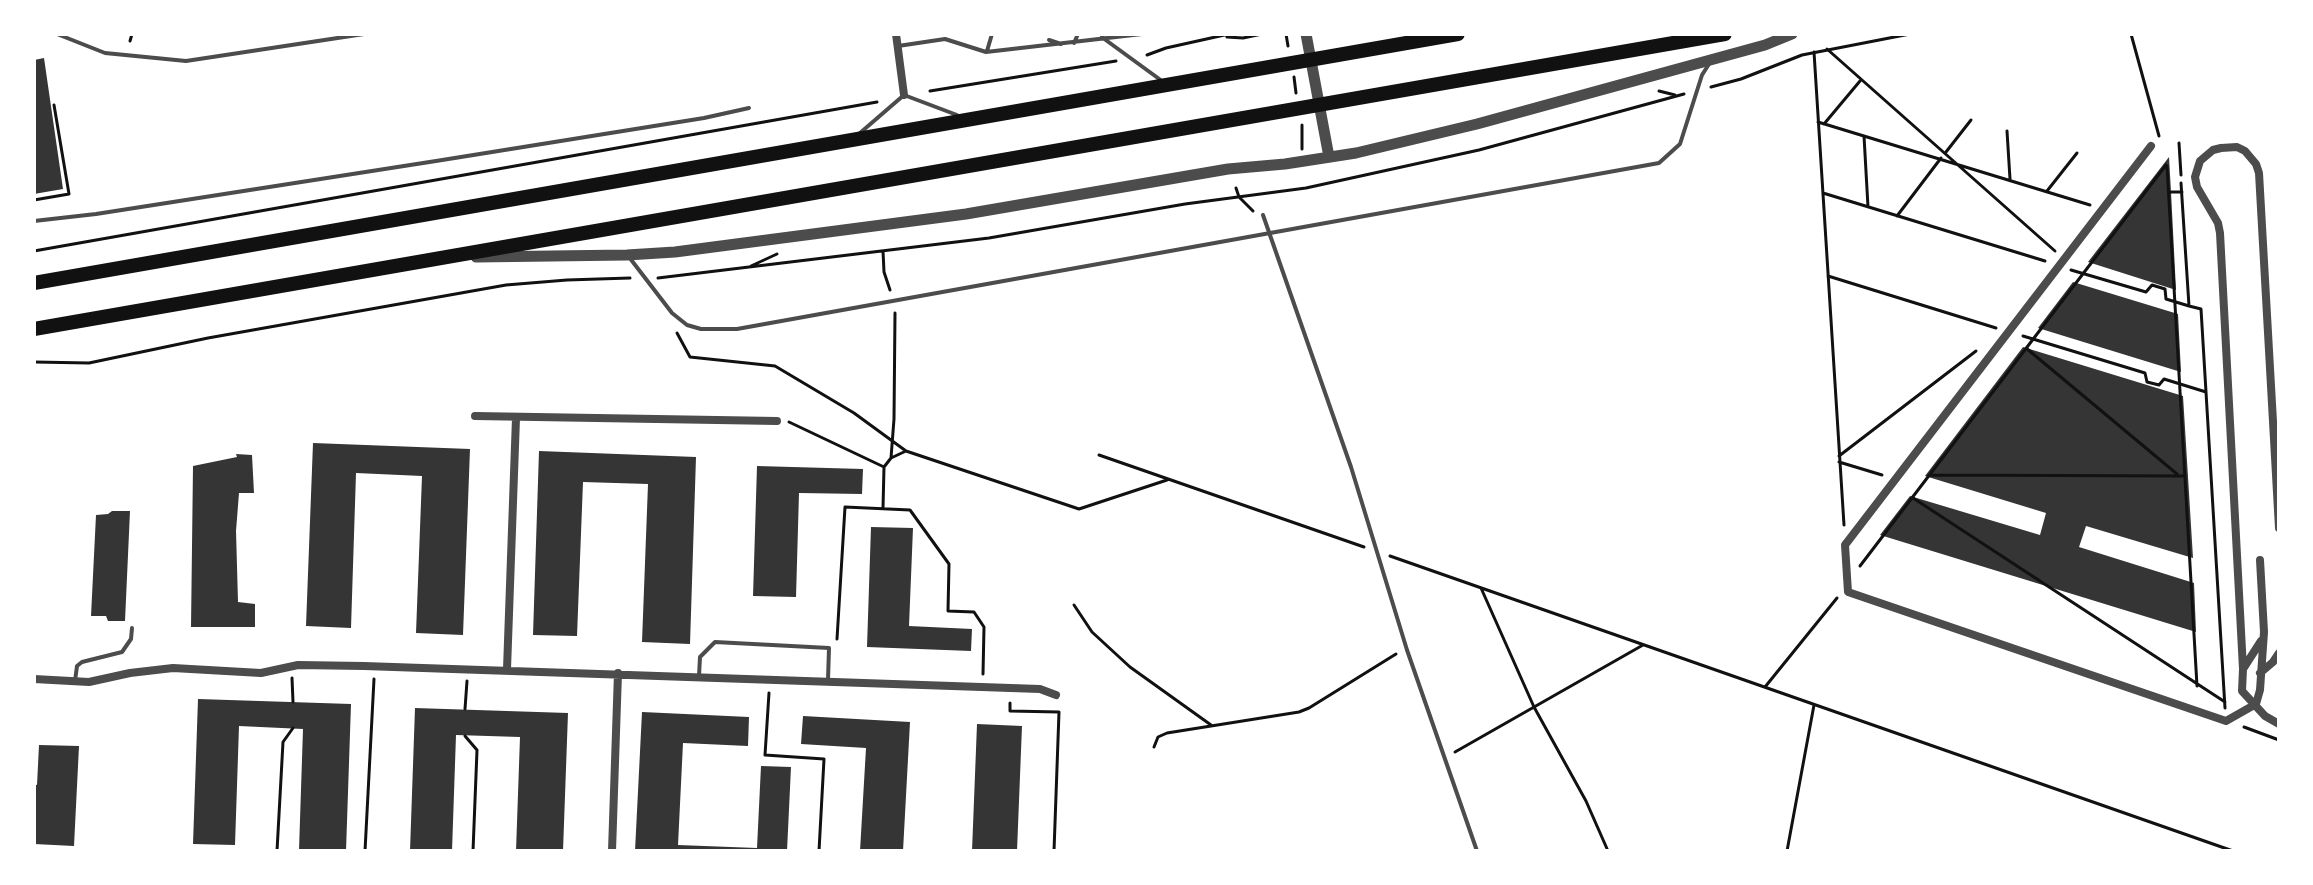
<!DOCTYPE html>
<style>
body{margin:0}
#map{position:relative;width:2313px;height:885px;overflow:hidden;background:#fff;font-family:"Playfair Display",serif}
canvas{display:block}
.frame{position:absolute;inset:0;border:36px solid #fff;pointer-events:none}
</style>
<div id="map">
<canvas width="2313" height="885"></canvas>
<div class="frame"></div>
</div>
<script>
const g = document.querySelector('canvas').getContext('2d');
g.lineJoin = 'round';
function fill(path, color) { g.fillStyle = color; g.fill(path, 'evenodd'); }
const shape = rows => new Path2D(rows.map(r => 'M' + r).join(''));
function strokePath(path, color, width, dash) { g.strokeStyle = color; g.lineWidth = width; g.lineCap = dash ? 'butt' : 'round'; g.setLineDash(dash || []); g.stroke(path); }
const building = shape([
 [44,58,63,189,34,194,34,60],
 [2169,157,2171,192,2176,290,2088,262],
 [2073,282,2178,314,2181,372,2038,328],
 [2023,347,2183,396,2193,558,2086,526,2079,547,2194,583,2196,632,1880,535,1910,496,2040,535,2046,513,1925,476],
 [313,443,470,449,463,635,416,633,422,476,356,473,351,628,306,626],
 [539,451,696,457,690,644,642,642,648,484,583,482,577,636,533,635],
 [236,454,252,455,254,493,239,493,236,531,238,602,255,604,255,627,191,627,193,466,237,457],
 [757,466,863,469,862,494,799,493,796,597,753,596],
 [112,511,130,511,125,621,108,621,106,616,91,616,96,515,108,514],
 [871,527,913,528,909,626,972,629,971,651,867,647],
 [198,699,351,704,346,851,299,850,303,729,239,726,235,845,193,844],
 [415,708,568,713,563,851,516,851,520,737,456,735,452,851,410,851],
 [642,712,749,717,748,746,683,743,678,845,757,848,761,766,791,767,787,851,635,851],
 [803,716,910,722,903,851,860,851,866,748,801,744],
 [977,724,1022,726,1017,851,972,851],
 [39,745,79,746,74,846,34,844,34,784,37,785]
]);
const path = shape([
 [1286,34,1288,46],
 [2131,34,2159,136],
 [1227,37,1243,38,1262,34],
 [130,41,132,34],
 [1827,49,2055,251],
 [1814,52,1844,525],
 [1147,55,1166,48,1229,34],
 [1294,77,1296,93],
 [1711,87,1741,79,1802,55,1910,34],
 [930,91,1116,61],
 [1659,91,1675,95],
 [1818,122,2090,205],
 [1824,124,1860,81],
 [1302,125,1302,149],
 [2007,131,2010,179],
 [1864,136,1868,207],
 [2179,143,2181,175],
 [1946,152,1971,120],
 [2167,166,2197,686],
 [2181,183,2189,306,2201,309,2225,708],
 [1236,188,1239,197,1253,211],
 [2047,191,2077,153],
 [2171,192,2182,192],
 [1823,193,2045,261],
 [34,200,69,194,54,105],
 [1897,216,1941,158],
 [34,251,877,102],
 [883,251,884,272,890,290],
 [751,266,777,254],
 [2071,270,2146,292,2152,285,2165,289,2166,299,2189,306],
 [1828,276,1996,328],
 [658,278,989,238,1185,204,1306,188,1479,150,1684,94],
 [677,333,690,357,775,366,854,413,906,451,1079,509,1167,480],
 [2023,336,2145,373,2147,382,2159,385,2164,379,2206,392],
 [2026,348,2177,474],
 [34,362,89,363,208,338,506,285,567,280,630,278],
 [789,422,884,467,883,508],
 [1099,455,1364,547],
 [1839,456,1976,351],
 [891,458,906,451],
 [1839,462,1882,475],
 [884,467,891,458,894,419,895,313],
 [1930,475,2185,476],
 [1913,498,2225,702],
 [1390,556,2233,851],
 [1860,566,2166,165],
 [1481,588,1534,707,1586,801,1608,851],
 [1074,605,1092,632,1130,667,1211,725],
 [837,639,845,507,910,510,949,564,948,611,974,612,984,627,983,674],
 [292,678,293,702],
 [1765,687,1837,598],
 [769,693,765,755,824,759,819,851],
 [1010,703,1010,711,1059,712,1054,851],
 [465,709,467,681],
 [2244,727,2279,740],
 [465,736,477,750,473,851],
 [1154,747,1158,737,1167,733,1299,712,1309,708,1396,654],
 [1455,752,1643,645],
 [277,851,283,742,293,728],
 [365,851,374,679],
 [1787,851,1814,705]
]);
const service = shape([
 [57,34,105,53,186,61,364,34],
 [1101,34,1103,38,1162,81],
 [1405,34,1417,36],
 [1049,40,1061,44],
 [1074,43,1078,34],
 [898,46,945,39,986,52,1142,34],
 [987,51,992,34],
 [860,133,904,95,957,115],
 [1263,215,1351,467,1407,650,1477,851],
 [34,221,96,214,436,161,704,118,749,108],
 [629,257,672,313,687,325,701,329,737,329,1659,163,1680,144,1702,75,1709,64],
 [699,676,700,657,715,642,829,648,828,680],
 [75,681,77,666,82,662,122,652,131,639,132,628]
]);
const minor = shape([
 [896,34,904,95],
 [2151,146,1845,545,1848,592,2226,721,2256,704,2260,690,2264,632,2260,560],
 [475,416,777,421],
 [2261,641,2243,669,2242,691,2265,716,2279,724],
 [507,669,516,418],
 [2243,669,2220,233,2218,223,2197,187,2195,177,2200,161,2213,150,2221,148,2237,147,2245,151,2256,164,2259,173,2279,528],
 [2260,673,2273,662,2279,653],
 [34,679,89,682,130,673,173,668,261,673,298,665,364,666,1040,689,1056,695],
 [612,851,618,673]
]);
const tertiary = shape([
 [1306,34,1329,157],
 [476,257,627,255,675,252,966,214,1228,169,1285,164,1356,153,1477,124,1765,45,1792,34]
]);
const primary = shape([
 [34,283,1458,34],
 [34,329,1725,34]
]);
fill(building, '#353535');
strokePath(path, '#111', 3);
strokePath(service, '#4c4c4c', 4);
strokePath(minor, '#4c4c4c', 8);
strokePath(tertiary, '#4c4c4c', 11);
strokePath(primary, '#111', 14);
</script>
